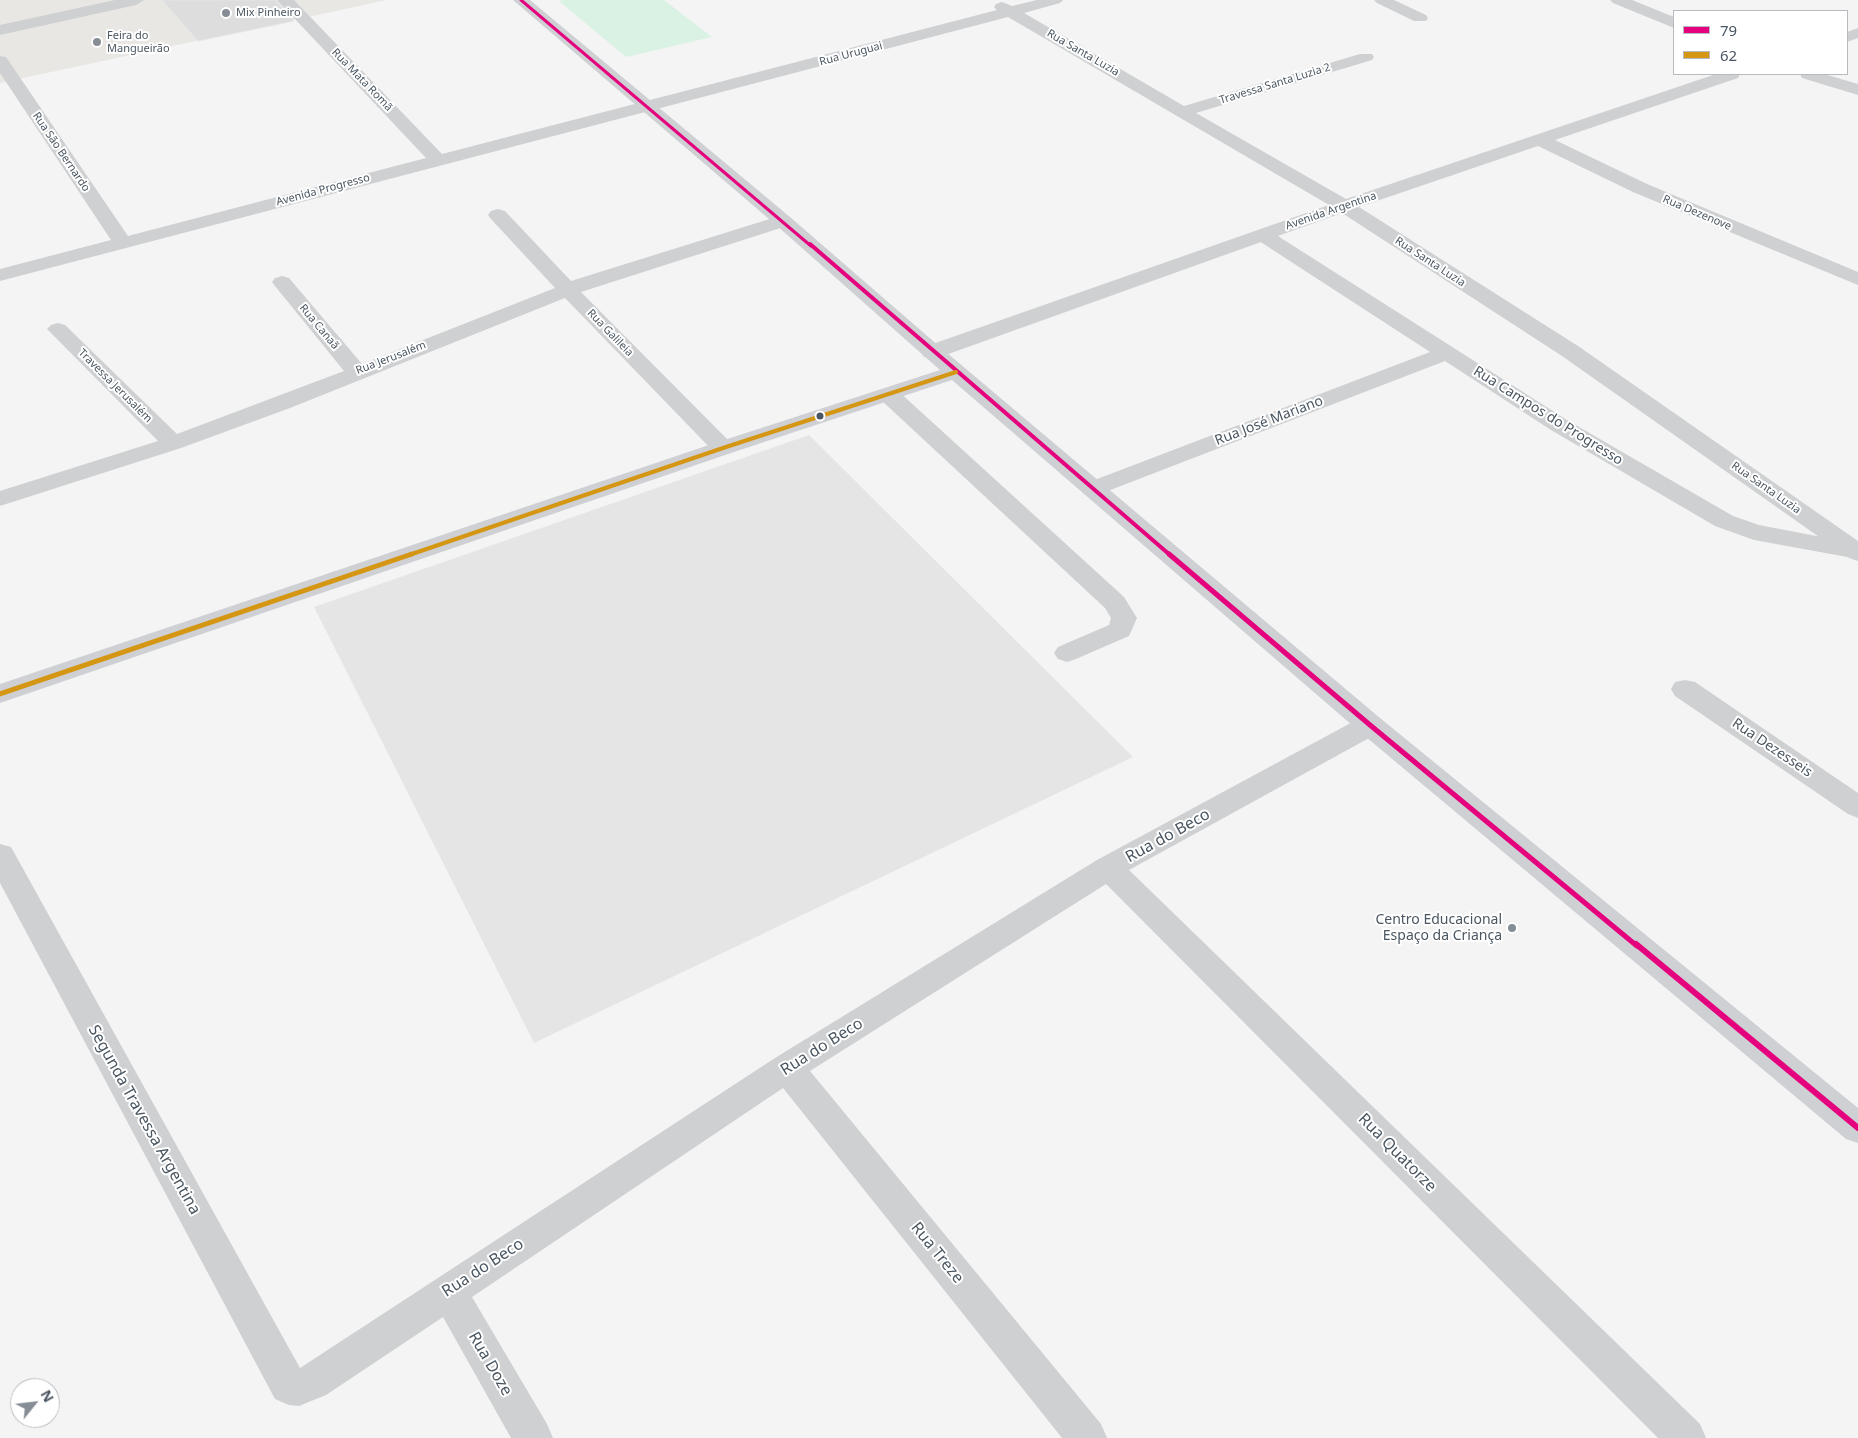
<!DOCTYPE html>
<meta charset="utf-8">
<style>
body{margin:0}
#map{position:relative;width:1858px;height:1438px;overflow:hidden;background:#f4f4f4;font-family:"Noto Sans",sans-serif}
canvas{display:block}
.legend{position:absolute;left:1673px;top:10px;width:175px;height:65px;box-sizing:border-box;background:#fff;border:1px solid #b7bbc0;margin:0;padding:6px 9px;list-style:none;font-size:15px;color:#4a5661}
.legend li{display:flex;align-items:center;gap:10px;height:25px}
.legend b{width:25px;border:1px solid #b7bbc0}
.north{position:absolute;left:10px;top:1378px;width:50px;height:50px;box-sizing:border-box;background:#fff;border:1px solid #b7bbc0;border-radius:50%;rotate:61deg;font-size:14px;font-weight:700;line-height:20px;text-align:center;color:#4a5661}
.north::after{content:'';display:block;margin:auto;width:18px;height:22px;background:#868d94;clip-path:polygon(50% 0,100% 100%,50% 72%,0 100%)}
</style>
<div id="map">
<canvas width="1858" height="1438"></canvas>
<ul class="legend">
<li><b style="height:6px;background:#e5007d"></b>79</li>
<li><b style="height:6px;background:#d49613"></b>62</li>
</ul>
<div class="north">N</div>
</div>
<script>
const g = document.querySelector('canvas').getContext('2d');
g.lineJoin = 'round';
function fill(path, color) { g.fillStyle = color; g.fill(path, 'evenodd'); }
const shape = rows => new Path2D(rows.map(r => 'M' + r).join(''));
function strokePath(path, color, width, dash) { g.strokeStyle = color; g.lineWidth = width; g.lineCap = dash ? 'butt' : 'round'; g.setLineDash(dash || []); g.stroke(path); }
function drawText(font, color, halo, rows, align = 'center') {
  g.font = font + ' "Noto Sans",sans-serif'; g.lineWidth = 4; g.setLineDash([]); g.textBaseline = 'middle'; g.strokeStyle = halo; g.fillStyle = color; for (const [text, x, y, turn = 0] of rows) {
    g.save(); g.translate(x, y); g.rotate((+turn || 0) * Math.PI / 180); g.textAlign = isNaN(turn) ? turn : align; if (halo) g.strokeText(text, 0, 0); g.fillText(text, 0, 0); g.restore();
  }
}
const commercial = shape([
 [0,0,387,0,0,83]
]);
const education = shape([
 [809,435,1133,757,534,1043,314,607]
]);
const green = shape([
 [564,0,664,0,712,37,626,57,559,1]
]);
const building = shape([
 [162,0,275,0,294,21,198,41,162,0]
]);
const lane = shape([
 [1263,229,1270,231,1567,420,1733,516,1759,525,1858,544,1858,556,1853,558,1754,540,1715,526,1551,430,1445,361,1100,494,1092,496,1084,494,1080,489,1084,484,1430,352,1256,239,1253,235,1256,231,1263,229],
 [889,388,897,390,1124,597,1137,618,1129,636,1076,659,1067,662,1058,659,1054,653,1058,647,1109,625,1111,618,1105,608,881,400,878,395,881,390,889,388]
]);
const street = shape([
 [115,0,144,0,136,5,0,35,0,25,115,0],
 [277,0,294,0,442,154,997,10,994,7,996,4,1002,2,1012,6,1037,0,1063,0,1060,3,1024,13,1184,106,1360,54,1372,54,1374,57,1372,60,1196,113,1346,199,1716,74,1740,74,1738,78,1555,140,1647,184,1858,272,1858,285,1633,192,1538,146,1359,207,1578,346,1858,541,1858,561,1849,558,1562,356,1342,213,940,357,932,358,924,357,921,352,924,347,1329,205,1008,17,0,281,0,269,111,240,0,73,0,56,6,57,128,236,426,158,277,0],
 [1374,0,1394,0,1426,15,1428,18,1426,21,1414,21,1377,3,1374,0],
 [1610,0,1632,0,1674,17,1674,28,1613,3,1610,0],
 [1858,28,1858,38,1847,42,1847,32,1858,28],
 [1800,74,1824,74,1858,84,1858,95,1802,78,1800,74],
 [498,209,505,211,571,281,776,217,790,217,793,221,790,225,581,292,731,443,734,448,731,453,723,455,715,453,565,298,290,408,181,448,0,506,0,491,158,441,51,333,47,329,51,325,58,323,65,325,177,434,344,371,275,286,272,282,275,278,282,276,289,278,362,364,555,288,491,219,488,215,491,211,498,209],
 [1685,680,1695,682,1858,793,1858,818,1848,814,1675,696,1671,689,1675,682,1685,680],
 [1370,715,1380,718,1384,725,1380,732,1129,870,1700,1424,1706,1438,1658,1438,1106,884,810,1071,1101,1424,1107,1438,1062,1438,783,1088,472,1297,547,1424,553,1438,511,1438,443,1317,326,1395,299,1406,289,1405,275,1399,0,883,0,844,11,847,300,1368,775,1058,1097,860,1360,718,1370,715]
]);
const secondary = shape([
 [513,0,530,0,790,217,940,347,1380,718,1858,1108,1858,1143,1846,1139,1360,732,952,380,731,453,0,703,0,684,715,443,940,370,776,225,513,0]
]);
const bus1Far3 = shape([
 [521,0,811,246]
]);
const bus1Far2 = shape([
 [810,244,1170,555]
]);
const bus1Far1 = shape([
 [1169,554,1370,725,1637,946]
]);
const bus1 = shape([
 [1636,944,1858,1128]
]);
const bus2Far1 = shape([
 [409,555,723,448,956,372]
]);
const bus2 = shape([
 [0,694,412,554]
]);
const markers = [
 [226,13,5,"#868d94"],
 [97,42,5,"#868d94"],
 [820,416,4.5,"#4a5661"],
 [1512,928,5,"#868d94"]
];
const farPoinames = [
 ["Mix Pinheiro",236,13],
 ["Feira do",107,36],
 ["Mangueirão",107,49]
];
const farStreetnames = [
 ["Rua Santa Luzia",1083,53,30],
 ["Rua Uruguai",851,54,-15],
 ["Rua Mata Romã",362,80,46],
 ["Travessa Santa Luzia 2",1275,84,-17],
 ["Rua São Bernardo",61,152,56],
 ["Avenida Progresso",323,190,-15],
 ["Avenida Argentina",1331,211,-19],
 ["Rua Dezenove",1697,213,23],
 ["Rua Santa Luzia",1430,262,33],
 ["Rua Canaã",319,327,50],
 ["Rua Galileia",610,333,46],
 ["Rua Jerusalém",391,358,-21],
 ["Travessa Jerusalém",115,386,45],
 ["Rua Santa Luzia",1766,488,35]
];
const streetNames = [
 ["Rua Campos do Progresso",1548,416,32],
 ["Rua José Mariano",1269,421,-21],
 ["Rua Dezesseis",1772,748,34]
];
const poiNames = [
 ["Centro Educacional",1502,920],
 ["Espaço da Criança",1502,936]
];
const nearStreetnames = [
 ["Rua do Beco",1168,836,-29],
 ["Rua do Beco",822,1047,-32],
 ["Segunda Travessa Argentina",144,1120,61],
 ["Rua Quatorze",1397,1153,45],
 ["Rua Treze",937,1253,51],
 ["Rua do Beco",483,1268,-33],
 ["Rua Doze",490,1364,60]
];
fill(commercial, '#e8e7e3');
fill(education, '#e6e5e6');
fill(green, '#d9f2e3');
fill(building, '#ddddde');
strokePath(building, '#e5e6e7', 1);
fill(lane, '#ced0d2');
fill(street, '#ced0d2');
fill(secondary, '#ced0d4');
strokePath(bus1Far3, '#e5007d', 3);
strokePath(bus1Far2, '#e5007d', 4);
strokePath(bus1Far1, '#e5007d', 5);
strokePath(bus1, '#e5007d', 6);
strokePath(bus2Far1, '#d49613', 4);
strokePath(bus2, '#d49613', 5);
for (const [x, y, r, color] of markers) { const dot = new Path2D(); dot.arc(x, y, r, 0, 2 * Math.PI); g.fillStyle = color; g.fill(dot); strokePath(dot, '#fff', 2); }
drawText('11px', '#4a5661', '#fff', farPoinames, 'left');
drawText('11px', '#4a5661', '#fff', farStreetnames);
drawText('14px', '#4a5661', '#fff', streetNames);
drawText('14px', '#4a5661', '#fff', poiNames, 'right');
drawText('16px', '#4a5661', '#fff', nearStreetnames);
</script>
